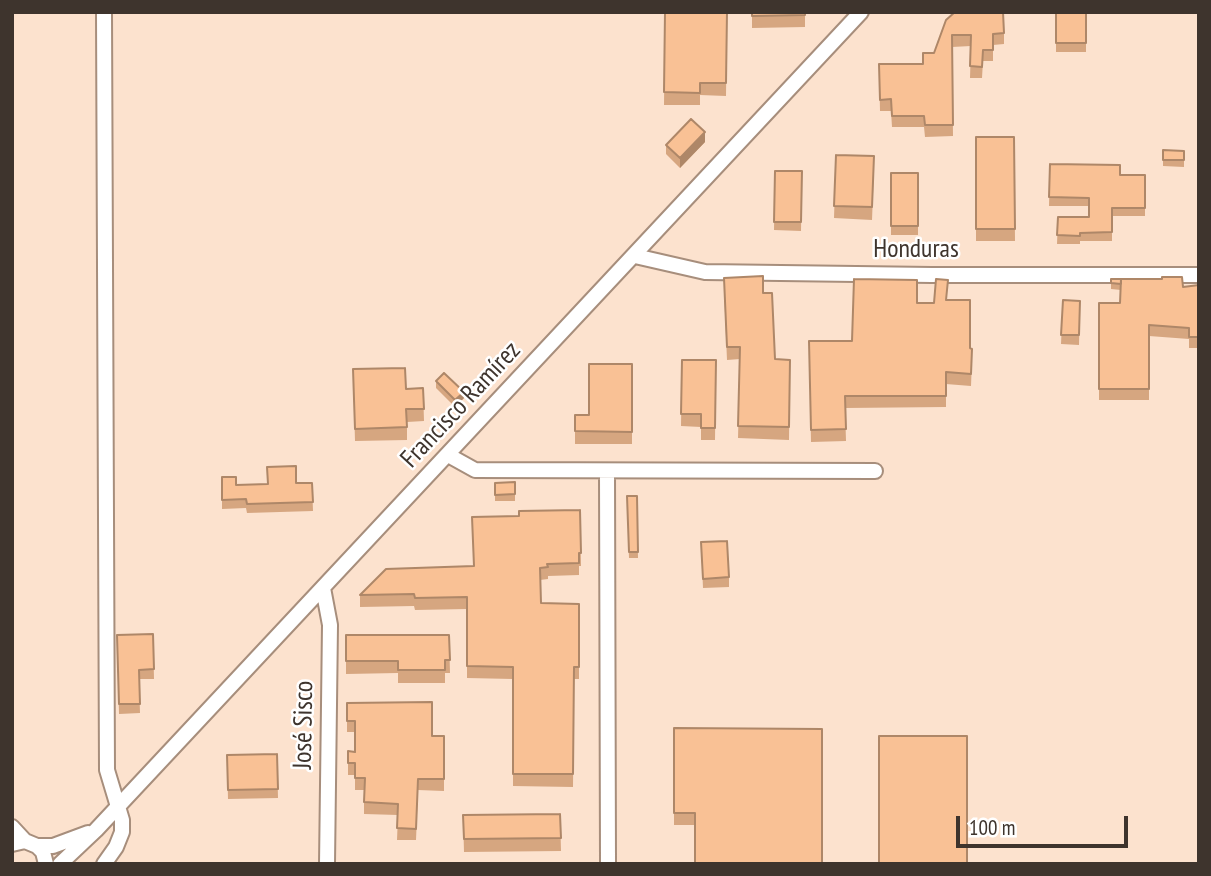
<!DOCTYPE html>
<meta charset="utf-8">
<style>
body{margin:0}
#map{position:relative;width:1211px;height:876px;overflow:hidden;background:#fce2ce;font-family:"PT Sans Narrow",sans-serif}
canvas{display:block}
.frame{position:absolute;inset:0;border:14px solid #3e342d;pointer-events:none}
.scale{position:absolute;left:956px;top:816px;width:172px;height:32px;box-sizing:border-box;border:4px solid #3e342d;border-top:0;padding-left:9px;font-size:21px;line-height:24px;white-space:nowrap;color:#3e342d;-webkit-text-stroke:5px #fff;paint-order:stroke}
</style>
<div id="map">
<canvas width="1211" height="876"></canvas>
<div class="frame"></div>
<div class="scale">100 m</div>
</div>
<script>
const g = document.querySelector('canvas').getContext('2d');
g.lineJoin = 'round';
const shape = rows => new Path2D(rows.map(r => 'M' + r).join(''));
function strokePath(path, color, width, dash) { g.strokeStyle = color; g.lineWidth = width; g.lineCap = dash ? 'butt' : 'round'; g.setLineDash(dash || []); g.stroke(path); }
function fill(path, color) { g.fillStyle = color; g.fill(path, 'evenodd'); }
function drawText(font, color, halo, rows, align = 'center') {
  g.font = font + ' "PT Sans Narrow",sans-serif'; g.lineWidth = 5; g.setLineDash([]); g.textBaseline = 'middle'; g.strokeStyle = halo; g.fillStyle = color; for (const [text, x, y, turn = 0] of rows) {
    g.save(); g.translate(x, y); g.rotate((+turn || 0) * Math.PI / 180); g.textAlign = isNaN(turn) ? turn : align; if (halo) g.strokeText(text, 0, 0); g.fillText(text, 0, 0); g.restore();
  }
}
const minor = shape([
 [104,12,107,770,122,820,122,832,116,847,104,864],
 [635,256,705,272,932,275,1199,275],
 [448,455,475,470,875,471],
 [607,472,608,864],
 [323,588,330,625,327,864],
 [12,827,25,841],
 [12,844,25,841,37,846,43,852,46,864],
 [37,846,53,846,88,833],
 [60,864,96,830,861,12]
]);
const wall = shape([
 [665,12,727,12,726,96,700,95,700,105,664,105],
 [752,12,805,12,805,27,752,28],
 [1056,12,1086,12,1086,52,1056,52],
 [946,20,1004,33,1004,44,993,45,993,61,983,61,982,78,970,78,971,46,952,47,953,136,925,137,924,127,892,127,891,111,880,111,879,64,923,64,934,53],
 [976,137,1014,137,1015,241,976,241],
 [705,142,680,168,666,154,666,145],
 [1163,150,1184,151,1184,167,1163,166],
 [836,155,874,169,872,220,834,218],
 [1050,164,1120,175,1145,175,1145,216,1112,216,1112,241,1080,241,1080,244,1057,244,1058,217,1089,217,1089,206,1049,206],
 [775,171,802,171,801,231,774,230],
 [891,173,918,173,918,235,891,235],
 [1111,279,1183,287,1199,285,1199,348,1189,348,1189,339,1149,336,1149,400,1099,400,1099,303,1120,303,1121,290,1111,289],
 [724,290,763,293,775,359,790,360,789,440,738,438,740,359,727,360],
 [947,300,970,348,972,360,971,386,946,384,946,407,845,408,846,441,811,442,809,341,852,341,917,303,934,303],
 [1063,300,1080,301,1079,345,1061,344],
 [682,360,716,360,715,440,701,440,701,427,681,426],
 [632,364,632,444,575,444,575,415,589,415],
 [353,369,406,389,423,388,424,421,407,422,407,440,355,441],
 [436,381,464,398,455,407,436,388],
 [222,477,236,485,312,483,313,511,247,513,246,508,222,509],
 [515,482,515,501,495,501,495,483],
 [627,496,637,496,638,558,629,558],
 [580,510,581,566,579,566,579,575,548,576,548,579,540,580,541,603,579,604,579,679,574,679,573,787,513,786,513,679,467,678,467,609,415,610,414,606,360,607,360,595,473,566,519,516],
 [701,542,729,577,729,587,703,588],
 [153,634,154,679,139,679,140,713,119,714,117,635],
 [346,635,449,635,450,673,445,673,445,683,398,683,398,673,346,674],
 [347,703,432,736,444,736,444,791,418,790,416,840,397,840,398,815,364,814,364,790,355,790,355,775,348,775,348,751,355,752,355,732,347,732],
 [674,728,822,729,695,825,674,825],
 [277,754,278,798,228,799,227,755],
 [560,814,561,851,464,852,463,815]
]);
const shadedWall = shape([
 [705,132,705,142,680,168,680,158],
 [464,392,464,398,455,407,455,400]
]);
const building = shape([
 [665,12,727,12,726,83,700,83,700,93,664,92,665,12],
 [752,12,805,12,805,15,752,16,752,12],
 [955,12,1003,12,1004,33,993,34,993,50,983,50,982,67,970,66,971,35,952,35,953,125,925,125,924,116,892,116,891,99,880,100,879,64,923,64,923,53,934,53,946,20,955,12],
 [1056,12,1086,12,1086,43,1056,43,1056,12],
 [691,119,705,132,680,158,666,145,691,119],
 [976,137,1014,137,1015,229,976,229,976,137],
 [1163,150,1184,151,1184,160,1163,160,1163,150],
 [836,155,874,156,872,207,834,206,836,155],
 [1050,164,1120,165,1120,175,1145,175,1145,208,1112,208,1112,232,1080,233,1080,236,1057,235,1058,217,1089,217,1089,198,1049,197,1050,164],
 [775,171,802,171,801,222,774,222,775,171],
 [891,173,918,173,918,226,891,226,891,173],
 [763,276,763,293,772,293,775,359,790,360,789,427,738,426,740,347,727,347,724,278,763,276],
 [1162,277,1182,277,1183,287,1199,285,1199,337,1189,337,1189,328,1149,325,1149,389,1099,389,1099,303,1120,303,1121,279,1162,279,1162,277],
 [854,279,917,280,917,303,934,303,936,279,948,280,946,300,970,300,970,348,972,349,971,374,946,372,946,396,845,396,846,429,811,430,809,341,852,341,854,279],
 [1111,279,1121,279,1121,284,1111,283,1111,279],
 [1063,300,1080,301,1079,335,1061,335,1063,300],
 [682,360,716,360,715,428,701,428,701,414,681,414,682,360],
 [589,364,632,364,632,432,575,431,575,415,589,415,589,364],
 [405,368,406,389,423,388,424,409,406,409,407,427,355,429,353,369,405,368],
 [444,373,464,392,455,400,436,381,444,373],
 [296,466,296,483,312,483,313,502,247,504,246,499,222,500,222,477,236,477,236,485,268,484,267,467,296,466],
 [515,482,515,494,495,495,495,483,515,482],
 [627,496,637,496,638,552,629,552,627,496],
 [580,510,581,553,579,553,579,563,547,564,548,567,540,568,541,603,579,604,579,667,574,667,573,774,513,774,513,667,467,666,467,597,415,598,414,594,360,595,386,569,474,566,472,517,519,516,519,511,580,510],
 [727,541,729,577,703,579,701,542,727,541],
 [153,634,154,669,139,670,140,704,119,704,117,635,153,634],
 [346,635,449,635,450,660,445,660,445,670,398,670,398,661,346,661,346,635],
 [432,702,432,736,444,736,444,779,418,779,416,829,397,828,398,804,364,802,365,778,355,778,355,763,348,763,348,751,355,752,355,721,347,721,347,703,432,702],
 [674,728,822,729,822,864,695,864,695,813,674,813,674,728],
 [879,736,967,736,967,864,879,864,879,736],
 [277,754,278,789,228,790,227,755,277,754],
 [560,814,561,838,464,839,463,815,560,814]
]);
const streetNames = [
 ["Honduras",916,250],
 ["Francisco Ramírez",461,405,-47],
 ["José Sisco",304,725,-89]
];
strokePath(minor, '#a78e7c', 18);
strokePath(minor, '#fff', 14);
fill(wall, '#d6a680');
fill(shadedWall, '#ae8768');
fill(building, '#f9c195');
strokePath(building, '#ae8768', 2);
drawText('26px', '#3e342d', '#fff', streetNames);
</script>
